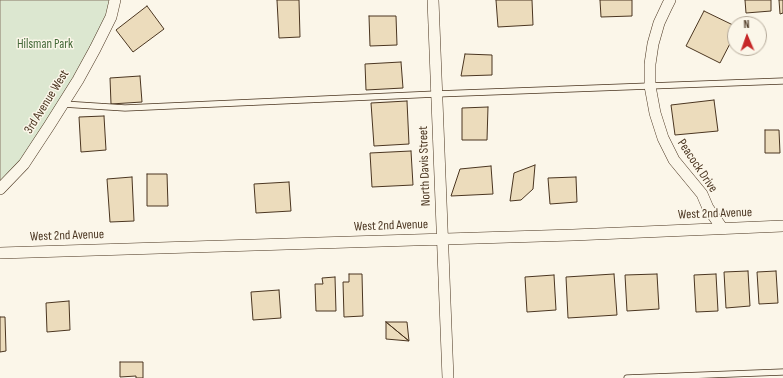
<!DOCTYPE html>
<style>
body{margin:0}
#map{position:relative;width:783px;height:378px;overflow:hidden;background:#fbf6e9;font-family:"Sofia Sans Condensed",sans-serif}
canvas{display:block}
.north{position:absolute;left:727px;top:16px;width:40px;height:40px;box-sizing:border-box;background:#fbf6e9;border:1px solid #b4a999;border-radius:50%;rotate:358deg;font-size:11px;font-weight:700;line-height:16px;text-align:center;color:#4a3520}
.north::after{content:'';display:block;margin:auto;width:14px;height:18px;background:#c62828;clip-path:polygon(50% 0,100% 100%,50% 72%,0 100%)}
</style>
<div id="map">
<canvas width="783" height="378"></canvas>
<div class="north">N</div>
</div>
<script>
const g = document.querySelector('canvas').getContext('2d');
g.lineJoin = 'round';
function fill(path, color) { g.fillStyle = color; g.fill(path, 'evenodd'); }
const shape = rows => new Path2D(rows.map(r => 'M' + r).join(''));
function strokePath(path, color, width, dash) { g.strokeStyle = color; g.lineWidth = width; g.lineCap = dash ? 'butt' : 'round'; g.setLineDash(dash || []); g.stroke(path); }
function drawText(font, color, halo, rows, align = 'center') {
  g.font = font + ' "Sofia Sans Condensed",sans-serif'; g.lineWidth = 3; g.setLineDash([]); g.textBaseline = 'middle'; g.strokeStyle = halo; g.fillStyle = color; for (const [text, x, y, turn = 0] of rows) {
    g.save(); g.translate(x, y); g.rotate((+turn || 0) * Math.PI / 180); g.textAlign = isNaN(turn) ? turn : align; if (halo) g.strokeText(text, 0, 0); g.fillText(text, 0, 0); g.restore();
  }
}
const green = shape([
 [0,0,113,0,109,17,48,126,0,187,0,0]
]);
const building = shape([
 [277,0,299,0,300,37,279,38,277,0],
 [496,0,532,0,533,25,498,27,496,0],
 [600,0,632,0,632,16,601,17,600,0],
 [745,0,771,0,771,11,746,13,745,0],
 [779,0,783,0,783,13,780,14,779,0],
 [147,6,164,29,133,52,116,30,147,6],
 [704,11,735,26,735,34,720,63,686,46,704,11],
 [369,16,396,16,397,45,370,46,369,16],
 [465,54,492,55,492,75,461,76,465,54],
 [401,62,403,88,366,90,365,64,401,62],
 [140,76,142,102,111,104,110,78,140,76],
 [714,100,718,131,675,135,671,105,714,100],
 [407,101,409,144,374,146,371,103,407,101],
 [488,107,487,140,462,140,462,108,488,107],
 [104,116,106,150,81,152,79,117,104,116],
 [765,130,779,130,780,153,765,153,765,130],
 [411,151,413,185,372,187,370,153,411,151],
 [535,165,533,189,521,200,510,201,514,173,535,165],
 [491,166,493,194,451,196,460,169,491,166],
 [147,174,167,174,168,206,147,206,147,174],
 [132,177,134,221,110,222,107,179,132,177],
 [576,177,577,202,550,204,548,178,576,177],
 [289,182,291,211,256,213,254,184,289,182],
 [748,271,750,306,726,308,724,272,748,271],
 [776,271,778,303,759,304,757,272,776,271],
 [349,274,362,274,363,316,344,317,343,282,349,282,349,274],
 [614,274,617,315,568,318,566,277,614,274],
 [657,274,659,309,627,311,625,275,657,274],
 [716,274,718,311,696,312,694,275,716,274],
 [554,275,556,310,527,312,525,277,554,275],
 [335,277,336,311,316,311,315,284,323,284,322,278,335,277],
 [279,290,281,318,253,320,251,292,279,290],
 [69,301,70,330,47,332,46,303,69,301],
 [0,317,5,317,6,351,0,352,0,317],
 [386,322,407,322,409,341,386,322],
 [386,322,409,341,386,339,386,322],
 [120,362,143,362,143,378,136,378,136,376,120,377,120,362]
]);
const service = shape([
 [63,104,125,108,436,94,783,81],
 [627,378,783,372]
]);
const minor = shape([
 [433,0,448,378],
 [670,0,667,6,659,23,653,44,650,64,650,86,655,113,663,138,674,160,702,194,708,208,722,228],
 [0,189,24,164,49,126,78,80,95,49,111,17,115,0],
 [0,253,573,235,783,226]
]);
const parkNames = [
 ["Hilsman Park",45,45]
];
const streetNames = [
 ["3rd Avenue West",47,102,-58],
 ["North Davis Street",425,166,-92],
 ["Peacock Drive",697,166,56],
 ["West 2nd Avenue",715,214,-2],
 ["West 2nd Avenue",391,226,-2],
 ["West 2nd Avenue",67,236,-2]
];
fill(green, '#dce7d0');
strokePath(green, '#887966', 1);
fill(building, '#ecdcbc');
strokePath(building, '#4a3520', 1);
strokePath(service, '#4a3520', 7);
strokePath(minor, '#4a3520', 12);
strokePath(service, '#fbf6e9', 5.5);
strokePath(minor, '#fbf6e9', 11);
drawText('13px', '#436837', '#fbf6e9', parkNames);
drawText('13px', '#4a3520', '#fbf6e9', streetNames);
</script>
